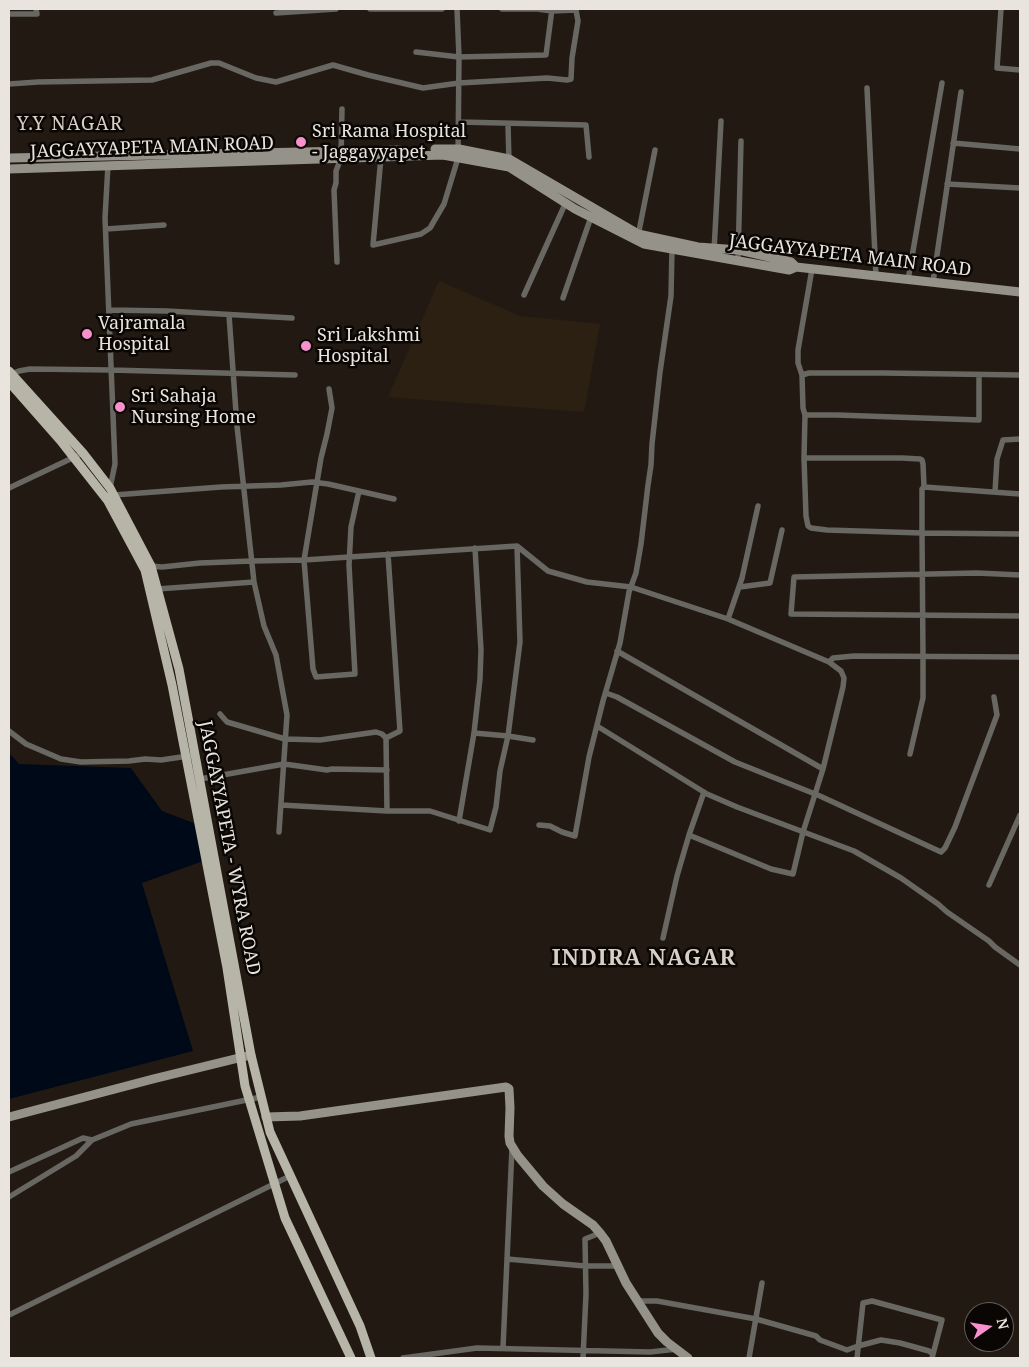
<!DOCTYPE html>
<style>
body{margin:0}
#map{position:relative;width:1029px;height:1367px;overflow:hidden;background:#221a12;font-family:"Noto Serif",serif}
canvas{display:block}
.frame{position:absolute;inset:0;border:10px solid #e9e4de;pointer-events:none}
.north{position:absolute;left:964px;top:1302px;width:50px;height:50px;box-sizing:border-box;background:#090604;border:1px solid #635f5b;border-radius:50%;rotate:77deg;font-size:14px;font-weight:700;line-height:20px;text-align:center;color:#e9e4de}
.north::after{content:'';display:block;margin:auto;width:18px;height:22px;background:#f790cd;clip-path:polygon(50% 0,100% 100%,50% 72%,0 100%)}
</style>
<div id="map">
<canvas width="1029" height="1367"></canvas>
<div class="frame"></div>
<div class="north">N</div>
</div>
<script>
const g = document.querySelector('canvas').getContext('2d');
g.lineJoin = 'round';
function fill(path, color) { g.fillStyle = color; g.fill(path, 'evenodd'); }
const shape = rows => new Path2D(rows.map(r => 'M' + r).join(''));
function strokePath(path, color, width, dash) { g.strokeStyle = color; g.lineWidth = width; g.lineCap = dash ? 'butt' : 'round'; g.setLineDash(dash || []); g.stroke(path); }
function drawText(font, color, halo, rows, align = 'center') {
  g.font = font + ' "Noto Serif",serif'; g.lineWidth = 5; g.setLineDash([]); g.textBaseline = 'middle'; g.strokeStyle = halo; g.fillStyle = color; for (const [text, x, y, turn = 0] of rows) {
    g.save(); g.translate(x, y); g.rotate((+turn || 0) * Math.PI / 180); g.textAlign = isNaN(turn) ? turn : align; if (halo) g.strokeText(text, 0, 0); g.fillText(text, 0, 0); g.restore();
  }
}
const built = shape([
 [439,281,520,316,600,324,584,412,388,397]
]);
const water = shape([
 [9,753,19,764,131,768,162,811,199,825,206,860,142,883,193,1051,9,1099]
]);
const minor = shape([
 [370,9,442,9],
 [1001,9,997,68,1020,70],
 [276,13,336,9],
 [9,14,37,14,36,9],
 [416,52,459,57,546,55,552,9],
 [9,84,38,82,152,80,211,63,219,63,256,78,276,82,333,65,368,75,423,88,459,83,547,78,567,80,571,79,572,58,578,21,576,10,552,11,537,9,502,9],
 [867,88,876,276],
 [460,122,586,125,589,157],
 [508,124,509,162],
 [953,143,1020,149],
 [381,157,373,245,421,234,430,228,444,204,458,158,459,57,457,9],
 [108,165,105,218,115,464,110,488],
 [947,184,1020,188],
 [106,229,164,225],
 [638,236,655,150],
 [714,251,721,121],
 [738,261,741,141],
 [337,262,334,190,336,183,336,171,341,158,342,109],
 [812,269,798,350,798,363,802,375,803,408,805,415,804,458,806,516,808,526,811,528,827,530,922,533,1020,534],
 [908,280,942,83],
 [933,282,961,92],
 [524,295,566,202],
 [563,298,591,217],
 [109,310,167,311,292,318],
 [229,315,237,426,254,582,264,626,276,655,287,715,279,832],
 [11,374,19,371,30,369,111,370,295,375],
 [802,375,809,373,884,373,1020,375],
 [329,389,332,408,327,434,321,458,304,560,313,669,316,677,355,674,349,565,351,527,359,491],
 [805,415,837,415,979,420,979,375],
 [804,458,902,458,920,459,922,460,923,464,924,487,922,489,922,533,923,656,923,698,910,754],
 [924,487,1020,494],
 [9,488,83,453],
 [995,492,997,459,1003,440,1020,439],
 [114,495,221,487,281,485,312,482,328,484,394,499],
 [151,566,162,567,200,563,252,561,304,560,517,546,548,571,587,582,631,587,728,619,829,662,833,658,854,656,1020,657],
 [1020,575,977,573,794,577,791,614,1020,616],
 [740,587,770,583,782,530],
 [157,589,254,582],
 [728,619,742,578,758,506],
 [617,651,823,769],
 [606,693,617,697,735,762,820,796,941,852,945,848,955,827,997,715,994,697],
 [220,714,227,722,285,739,320,740,376,732,382,734,386,738,387,811],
 [597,726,707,794,737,807,854,851,901,878,938,904,947,912,989,941,995,947,1020,965],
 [9,731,26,744,61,759,81,762,129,761,145,759,161,760,195,755],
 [474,733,508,736,533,740],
 [386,738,400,731,388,554],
 [200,779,284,764,327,770,332,769,387,770],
 [704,792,689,835,771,869,793,874,803,832,823,769,843,687,844,678,841,671,829,662],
 [281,805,387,811,430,811,490,830,496,807,500,771,508,736,520,642,517,546],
 [459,821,474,733,480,679,481,650,475,548],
 [539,825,550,826,562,832,575,836,589,757,603,701,620,643,629,592,636,573,641,544,648,485,651,465,652,444,660,372,671,296,672,249],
 [989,885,1020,815],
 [663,938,677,876,689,835],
 [9,1172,83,1138,92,1140],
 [9,1197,76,1156,92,1140,131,1124,261,1097],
 [507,1259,585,1266,618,1266],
 [637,1301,657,1301,756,1319,816,1336,820,1340,847,1350,858,1346,881,1340,900,1343,929,1351,933,1354],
 [9,1315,290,1176],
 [503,1348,512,1148],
 [403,1358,477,1348,650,1352,677,1349],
 [583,1358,586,1294,585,1239,600,1233],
 [749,1358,762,1283],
 [857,1358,863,1303,872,1301,942,1320,932,1358]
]);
const secondary = shape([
 [435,149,459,149,509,159,638,234,698,247,739,250,791,262,796,267],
 [9,158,400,150],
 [9,169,443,155,509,167,575,209,644,244,789,270,796,267,1020,292],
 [9,1117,153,1079,251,1055],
 [266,1117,300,1116,506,1087,508,1088,509,1089,510,1108,509,1136,510,1143,518,1156,543,1186,563,1204,593,1225,600,1233,606,1241,626,1283,658,1333,667,1342,688,1358]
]);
const primary = shape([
 [9,371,83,453,110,488,151,566,179,669,251,1055,270,1132,360,1326,371,1358],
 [9,382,60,440,108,501,145,570,172,685,227,968,245,1086,285,1218,351,1358]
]);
const markers = [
 [301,142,6,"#f790cd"],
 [87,334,6,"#f790cd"],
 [306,346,6,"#f790cd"],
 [120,407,6,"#f790cd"]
];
const poiNames = [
 ["Sri Rama Hospital",312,132],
 ["- Jaggayyapet",312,153],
 ["Vajramala",98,324],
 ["Hospital",98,345],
 ["Sri Lakshmi",317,336],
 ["Hospital",317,357],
 ["Sri Sahaja",131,397],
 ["Nursing Home",131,418]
];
const streetNames = [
 ["JAGGAYYAPETA MAIN ROAD",152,148,-2],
 ["JAGGAYYAPETA MAIN ROAD",850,256,7],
 ["JAGGAYYAPETA - WYRA ROAD",229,848,79]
];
const neighbourhoodNames = [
 ["Y.Y NAGAR",70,125]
];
const districtNames = [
 ["INDIRA NAGAR",644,959]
];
fill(built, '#2c2013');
fill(water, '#000917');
strokePath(minor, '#686761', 5.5);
strokePath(secondary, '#949289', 9);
strokePath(primary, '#b7b4a8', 9);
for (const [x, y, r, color] of markers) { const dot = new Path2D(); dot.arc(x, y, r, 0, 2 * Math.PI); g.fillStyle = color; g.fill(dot); strokePath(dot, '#090604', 2); }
drawText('18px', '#e9e4de', '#090604', poiNames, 'left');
drawText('18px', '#e9e4de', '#090604', streetNames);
g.letterSpacing = '1px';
drawText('19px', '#d9cec4', '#090604', neighbourhoodNames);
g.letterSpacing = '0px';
g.letterSpacing = '1px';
drawText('bold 22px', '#d9cec4', '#090604', districtNames);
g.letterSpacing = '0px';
</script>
